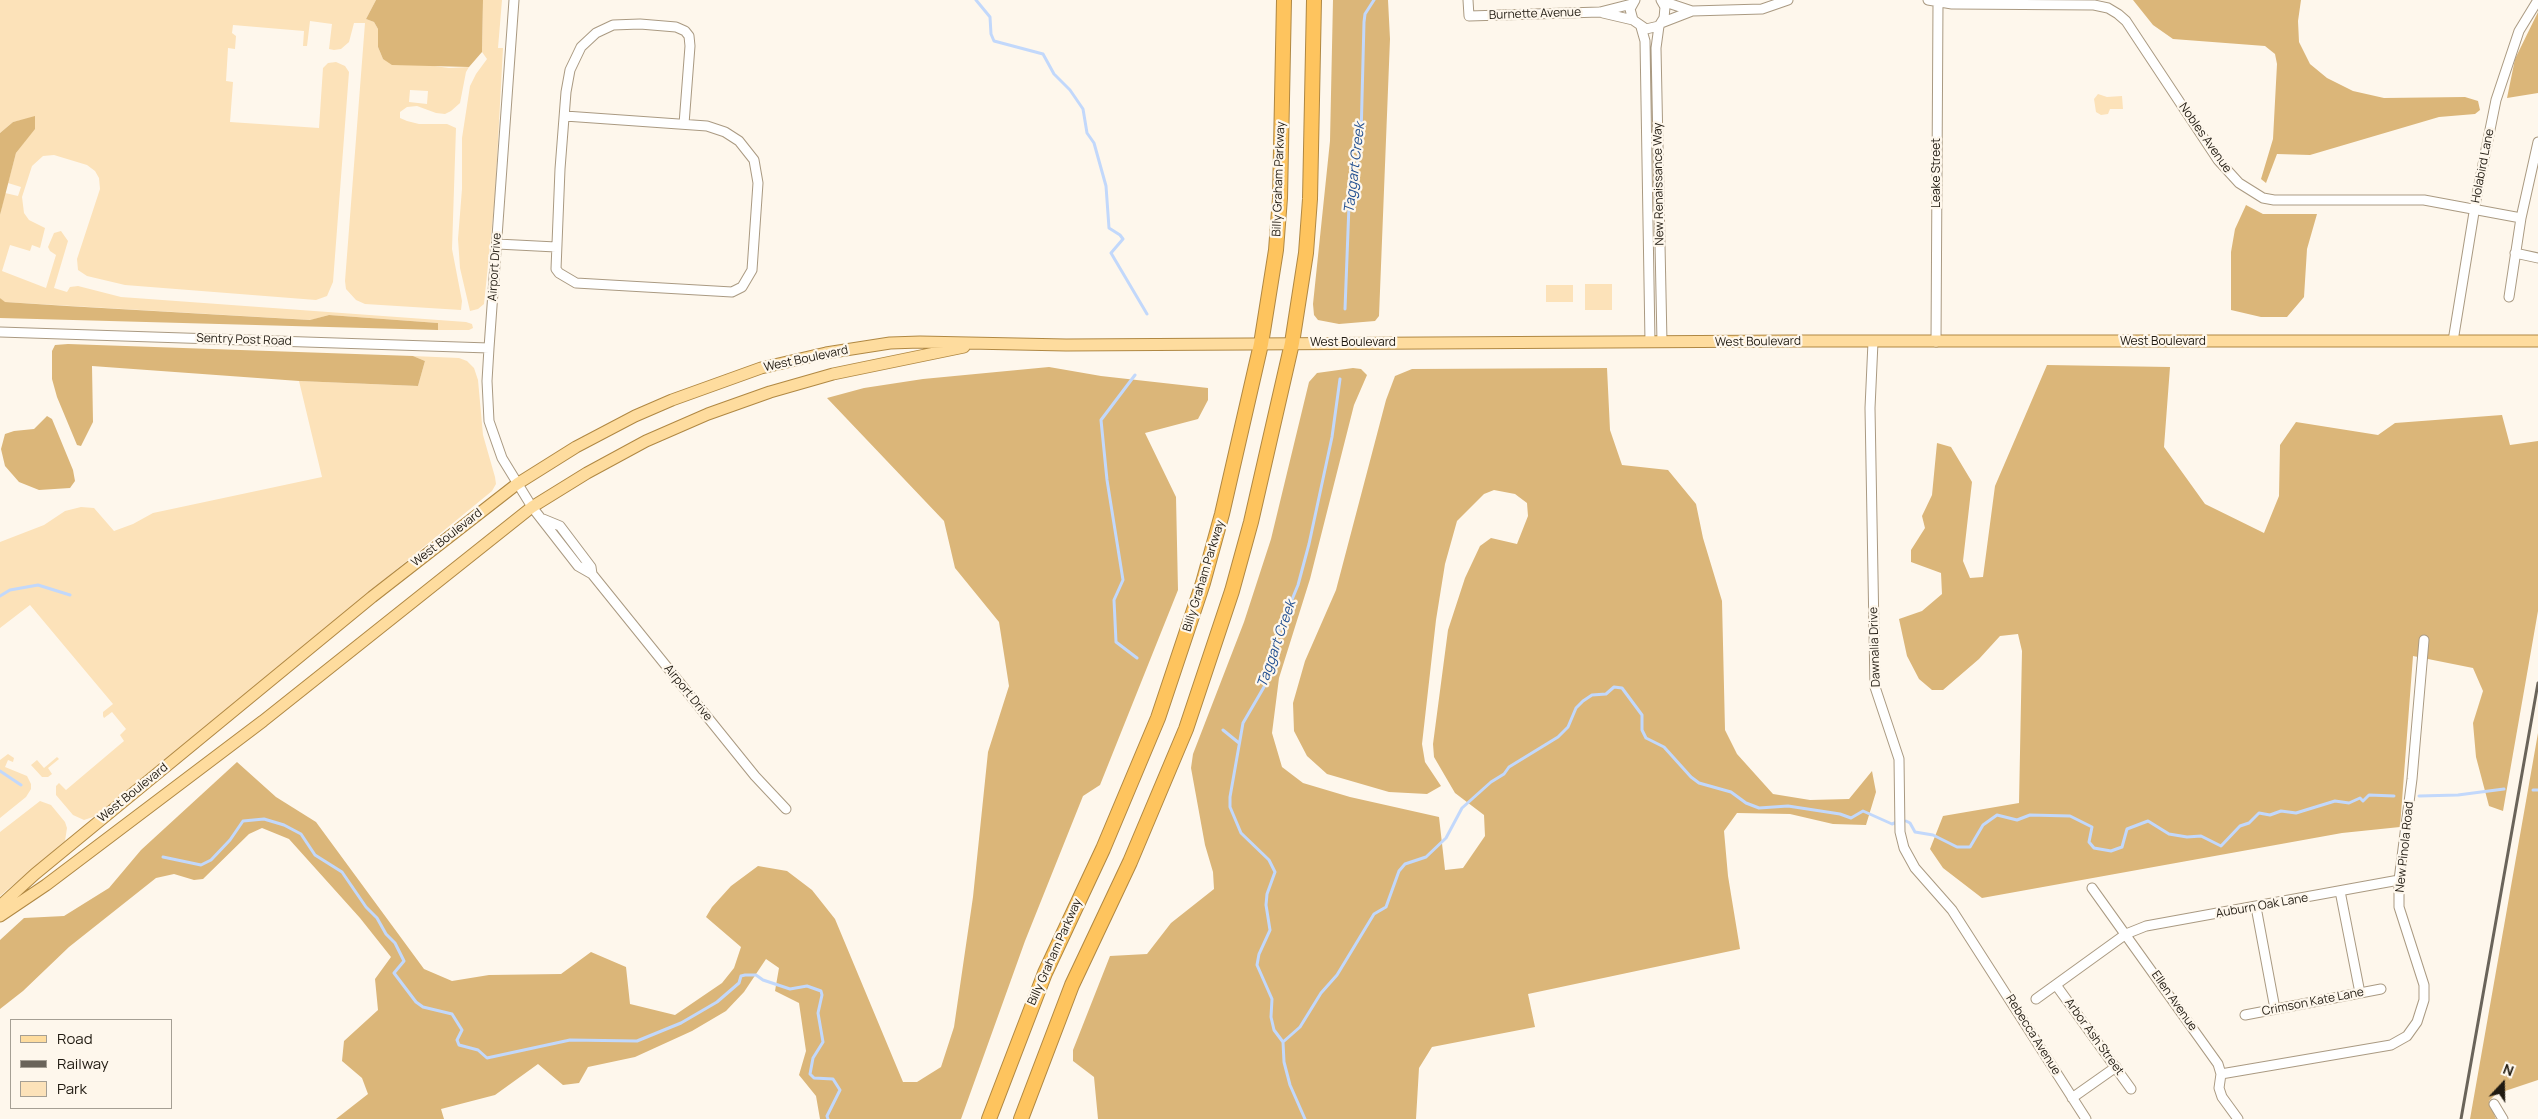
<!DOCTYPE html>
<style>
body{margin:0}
#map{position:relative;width:2538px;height:1119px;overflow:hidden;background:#fef7ec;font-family:Manrope,sans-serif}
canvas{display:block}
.legend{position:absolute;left:10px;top:1019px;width:162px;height:90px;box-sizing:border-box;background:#fef7ec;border:1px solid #a59f94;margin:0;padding:6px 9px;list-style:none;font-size:15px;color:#201a11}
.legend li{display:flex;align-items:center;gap:10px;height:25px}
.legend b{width:25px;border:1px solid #a59f94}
.north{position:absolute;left:2478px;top:1059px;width:50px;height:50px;-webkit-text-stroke:4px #fef7ec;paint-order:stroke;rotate:21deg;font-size:14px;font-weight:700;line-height:20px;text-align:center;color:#201a11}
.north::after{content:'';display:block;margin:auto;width:18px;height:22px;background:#201a11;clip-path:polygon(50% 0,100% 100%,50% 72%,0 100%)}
</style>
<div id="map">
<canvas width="2538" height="1119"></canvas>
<ul class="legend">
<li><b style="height:6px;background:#fedc9e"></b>Road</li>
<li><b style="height:6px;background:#6a645a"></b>Railway</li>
<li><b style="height:14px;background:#fce2b9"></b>Park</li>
</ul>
<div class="north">N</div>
</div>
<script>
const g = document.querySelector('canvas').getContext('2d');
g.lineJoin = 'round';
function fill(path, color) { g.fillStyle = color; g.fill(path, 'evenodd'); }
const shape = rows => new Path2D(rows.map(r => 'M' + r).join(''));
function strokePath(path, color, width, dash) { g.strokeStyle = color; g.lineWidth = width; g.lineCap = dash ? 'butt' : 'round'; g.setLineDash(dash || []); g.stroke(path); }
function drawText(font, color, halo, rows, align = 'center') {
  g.font = font + ' Manrope,sans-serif'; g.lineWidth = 4.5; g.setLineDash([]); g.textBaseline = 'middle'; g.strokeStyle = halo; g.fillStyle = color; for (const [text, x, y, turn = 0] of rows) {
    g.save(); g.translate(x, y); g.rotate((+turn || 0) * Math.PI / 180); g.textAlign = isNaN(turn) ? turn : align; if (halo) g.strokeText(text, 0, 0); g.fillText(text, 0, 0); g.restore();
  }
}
const green = shape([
 [0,0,376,0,366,19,374,22,378,29,378,47,383,59,449,68,469,67,466,72,460,103,451,111,445,114,436,113,417,106,407,107,400,112,400,118,407,121,419,124,447,124,456,128,452,249,462,301,461,310,365,304,356,300,346,289,345,281,365,23,354,23,349,42,341,49,334,50,329,49,332,24,310,21,307,46,303,46,304,31,233,25,232,33,236,36,235,49,228,48,226,81,233,82,230,122,319,128,323,68,328,63,336,62,345,66,349,72,333,282,327,296,316,300,125,285,87,276,78,270,77,259,100,189,99,178,95,171,87,165,54,155,43,156,32,166,22,197,24,213,29,220,45,228,40,248,32,245,30,251,10,245,2,271,46,288,56,255,50,251,48,247,54,233,61,231,68,241,54,288,67,292,70,287,78,286,121,297,466,322,472,324,473,328,469,330,438,330,438,323,329,315,311,320,4,302,0,298,0,215,5,193,18,196,21,187,8,183,16,153,34,129,35,117,13,122,0,133],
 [410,90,428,91,427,104,409,102],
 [483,0,502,0,498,48,503,48,495,197,484,304,478,309,470,311,460,268,458,239,462,189,462,138,470,86,476,74,487,59,482,52],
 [2098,94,2107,97,2122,96,2123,109,2110,109,2108,114,2101,115,2096,112,2094,99],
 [1585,284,1612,284,1612,310,1585,310],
 [1546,285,1573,285,1573,302,1546,302],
 [413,356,459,358,467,361,474,368,478,380,483,435,495,477,496,484,492,491,96,816,84,820,73,815,56,795,56,786,59,783,66,790,124,741,120,735,126,729,112,712,104,718,103,716,103,712,113,704,30,605,0,628,0,542,44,525,65,511,81,507,94,508,114,531,133,524,153,513,322,477,299,381,418,386,425,361],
 [8,754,14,758,13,762,8,760,5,767,27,776,31,784,31,789,26,797,0,818,0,760],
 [57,757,59,759,48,768,52,774,48,777,42,777,31,765,37,760,44,768],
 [40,801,51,805,65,822,67,828,65,841,0,896,0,832]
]);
const forest = shape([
 [376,0,483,0,482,52,469,67,392,65,383,59,378,47,378,29,374,22,366,19],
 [1333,0,1388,0,1390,39,1379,316,1375,321,1339,324,1318,320,1314,315,1313,304,1330,141],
 [2133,0,2301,0,2298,21,2299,42,2310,64,2327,78,2353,91,2384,98,2465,97,2478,101,2480,110,2475,114,2439,117,2310,155,2277,154,2266,183,2261,179,2273,139,2277,64,2275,54,2265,46,2173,39,2153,25],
 [2538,12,2538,93,2507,98,2515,59],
 [35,116,35,129,16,153,0,215,0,133,13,122],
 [2246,205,2263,214,2317,214,2307,249,2304,297,2287,317,2261,317,2231,310,2231,252,2235,229],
 [0,298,5,302,67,306,310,320,329,315,438,323,438,330,0,318],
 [68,344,413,356,425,361,418,386,299,381,92,366,93,422,81,446,77,445,57,397,52,379,52,351,55,345],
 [2047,365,2170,367,2164,447,2205,504,2264,533,2279,496,2280,445,2296,422,2378,435,2395,423,2502,415,2510,445,2538,441,2538,611,2503,811,2489,806,2476,757,2473,723,2483,691,2473,668,2413,656,2400,827,2342,833,1982,898,1943,868,1930,849,1943,816,2019,803,2022,651,2018,634,2000,636,1979,659,1943,690,1932,690,1919,679,1907,656,1899,619,1922,611,1942,594,1941,573,1911,562,1911,550,1925,528,1922,516,1932,495,1937,443,1951,447,1972,482,1963,561,1970,578,1983,577,1995,486],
 [1049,367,1101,376,1208,388,1208,400,1198,419,1145,433,1176,497,1178,590,1100,785,1083,796,1025,941,961,1119,820,1119,816,1096,799,1075,806,1051,799,1003,775,991,779,968,766,959,744,992,726,1011,692,1031,635,1057,588,1067,579,1083,563,1085,538,1064,495,1095,441,1109,444,1119,336,1119,368,1094,362,1078,342,1061,344,1041,378,1010,375,979,391,957,360,918,289,839,262,828,249,834,203,879,194,880,174,874,156,878,69,947,23,991,0,1009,0,940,24,918,64,916,109,888,141,850,237,762,276,797,316,822,424,969,452,981,489,975,561,974,591,952,626,967,630,1004,675,1015,722,983,734,968,741,947,706,917,712,907,731,886,758,866,787,871,812,890,835,919,903,1082,917,1082,941,1067,954,1027,973,897,988,752,1009,686,999,622,955,568,944,521,827,398,864,388,923,379],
 [1353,368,1361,369,1367,375,1354,405,1310,579,1279,678,1272,733,1282,767,1303,783,1350,797,1439,817,1445,870,1463,868,1485,836,1484,815,1455,793,1434,757,1433,744,1448,630,1465,578,1480,546,1491,538,1517,544,1528,516,1527,503,1515,494,1494,490,1484,494,1457,521,1445,564,1436,620,1422,744,1425,762,1441,786,1427,794,1389,792,1327,774,1307,756,1294,731,1293,703,1305,661,1336,590,1386,400,1395,376,1412,369,1607,368,1610,430,1622,465,1668,470,1696,504,1703,538,1722,601,1725,730,1737,754,1773,794,1810,800,1849,799,1872,771,1876,792,1866,825,1833,824,1790,814,1737,813,1724,831,1728,876,1740,949,1528,994,1535,1027,1432,1047,1419,1068,1416,1119,1098,1119,1094,1077,1073,1061,1073,1050,1110,956,1147,954,1171,923,1214,889,1213,872,1205,845,1191,768,1193,754,1244,622,1271,539,1309,382,1317,373],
 [47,416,52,419,73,470,75,481,70,488,39,490,19,482,5,466,1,449,5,434,14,431,34,429],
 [2538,733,2538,1080,2496,1094,2489,1101,2496,1119,2470,1119]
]);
const stream = shape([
 [976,0,990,17,991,34,994,41,1043,54,1054,74,1070,90,1083,109,1087,133,1094,143,1106,186,1109,228,1120,235,1123,239,1111,253,1147,314],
 [1345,309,1349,205,1353,193,1361,137,1364,22,1365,14,1374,0],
 [1135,375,1101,420,1107,480,1123,580,1114,600,1116,642,1137,658],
 [0,596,10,590,38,585,70,595],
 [1223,730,1239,743],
 [0,771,21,785],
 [2533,790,2538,790],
 [2419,796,2458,795,2504,789],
 [1906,821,1910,823,1915,832,1933,835,1957,847,1970,847,1983,825,1997,815,2017,820,2030,815,2070,816,2092,827,2089,842,2094,848,2111,851,2122,847,2127,829,2148,821,2169,834,2187,837,2201,836,2221,846,2240,826,2249,823,2259,813,2270,815,2281,811,2296,813,2335,801,2349,803,2360,798,2363,801,2369,795,2394,796],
 [163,857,201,865,211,860,230,840,243,821,264,819,284,825,301,834,315,855,342,872,366,907,377,918,386,934,395,943,404,961,394,973,416,1002,423,1007,452,1014,462,1030,457,1040,459,1045,478,1050,487,1058,570,1040,637,1041,681,1023,717,1002,739,983,741,976,745,975,756,975,763,980,790,989,807,986,821,991,822,995,818,1013,823,1042,813,1058,810,1074,814,1078,833,1079,840,1090,827,1116,828,1119],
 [1283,1042,1300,1027,1321,993,1337,975,1374,914,1386,907,1399,871,1405,864,1426,857,1446,838,1462,808,1491,782,1504,774,1509,767,1558,737,1568,727,1576,708,1583,701,1592,695,1606,694,1614,687,1622,688,1642,715,1642,730,1646,738,1664,747,1691,777,1699,783,1731,792,1746,803,1759,808,1788,806,1840,814,1851,818,1863,811,1892,824,1897,822],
 [1305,1119,1290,1085,1284,1062,1283,1042,1274,1030,1271,1017,1272,999,1257,965,1259,954,1270,930,1266,905,1267,894,1275,872,1269,860,1241,833,1230,807,1230,797,1243,723,1264,687,1277,636,1298,585,1309,544,1332,437,1340,379]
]);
const minor = shape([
 [514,0,489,348,487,381,489,421,502,458,532,507,578,566,592,574,591,567,560,526,543,519],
 [1468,0,1469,16,1600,12,1632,4],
 [1635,0,1630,9,1633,20,1646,29,1659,26,1664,18,1665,7,1661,0],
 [1928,0,1952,4,2094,5,2108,8,2118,14,2126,21,2218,160,2239,183,2263,198,2274,200,2424,200,2521,218],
 [1662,1,1692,11,1762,9,1788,0],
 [1603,13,1633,20],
 [1661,23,1692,11],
 [1659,26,1656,48,1662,342],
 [1641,27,1645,41,1650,342],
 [565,116,707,126,725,132,739,141,754,160,758,183,752,270,742,287,732,292,576,283,559,273,556,269,560,169,566,92,570,70,581,47,596,33,613,25,640,24,676,27,685,31,689,36,690,46,684,124],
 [497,244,556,247],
 [2515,253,2538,258],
 [2509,297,2521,218,2538,142],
 [0,332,489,348],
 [2453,341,2477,194,2496,100,2519,31,2538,0],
 [1873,342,1870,408,1875,687,1899,759,1900,832,1904,848,1915,868,1952,910,2086,1119],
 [1936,342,1938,3],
 [592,574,755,776,786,809],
 [2092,888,2218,1064,2221,1074,2219,1088,2222,1097,2238,1119],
 [2340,891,2360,993],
 [2256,907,2275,1009],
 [2056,985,2131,1089],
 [2036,999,2126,934,2146,926,2399,880],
 [2245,1015,2381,989],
 [2221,1074,2391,1045,2407,1036,2417,1022,2424,1000,2424,985,2399,907,2399,880,2412,779,2424,640],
 [2072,1098,2116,1067],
 [2494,1104,2503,1119]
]);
const major = shape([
 [0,906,35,874,372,597,517,484,576,447,635,416,672,400,761,368,826,353,890,343,920,342,1066,345,1790,341,2538,341],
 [0,916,46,885,263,721,532,507,587,473,646,441,708,414,770,392,833,374,964,347]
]);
const highway = shape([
 [989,1119,1045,973,1103,849,1158,718,1203,583,1222,514,1261,344,1276,250,1280,198,1284,0],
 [1021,1119,1072,985,1130,862,1186,729,1232,591,1251,522,1292,343,1306,253,1310,199,1314,0]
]);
const rail = shape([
 [2461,1119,2538,683]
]);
const streetNames = [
 ["Burnette Avenue",1535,14,-2],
 ["Nobles Avenue",2205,138,55],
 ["Holabird Lane",2483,166,-79],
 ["Leake Street",1937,173,-90],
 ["Billy Graham Parkway",1279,179,-88],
 ["New Renaissance Way",1659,184,-91],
 ["Airport Drive",495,267,-86],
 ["Sentry Post Road",244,340,2],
 ["West Boulevard",1758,342,-1],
 ["West Boulevard",2163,342],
 ["West Boulevard",1353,343],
 ["West Boulevard",806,359,-12],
 ["West Boulevard",447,538,-38],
 ["Billy Graham Parkway",1204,576,-73],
 ["Dawnalia Drive",1875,647,-92],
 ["Airport Drive",688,693,51],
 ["West Boulevard",133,793,-39],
 ["New Pinola Road",2405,847,-84],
 ["Auburn Oak Lane",2262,906,-10],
 ["Billy Graham Parkway",1055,952,-66],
 ["Ellen Avenue",2174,1001,55],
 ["Crimson Kate Lane",2313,1002,-11],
 ["Rebecca Avenue",2033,1035,58],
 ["Arbor Ash Street",2094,1037,54]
];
const waterNames = [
 ["Taggart Creek",1355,168,-83],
 ["Taggart Creek",1277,644,-71]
];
fill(green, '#fce2b9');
fill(forest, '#dbb679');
strokePath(stream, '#c2d8fb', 3);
strokePath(minor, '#aa9a82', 11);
strokePath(major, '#b08843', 13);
strokePath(highway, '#b08843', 16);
strokePath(minor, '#fff', 9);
strokePath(major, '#fedc9e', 11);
strokePath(highway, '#fec45e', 14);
strokePath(rail, '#6a645a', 3);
drawText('12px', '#201a11', '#fef7ec', streetNames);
drawText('italic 14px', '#235091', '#fef7ec', waterNames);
</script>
